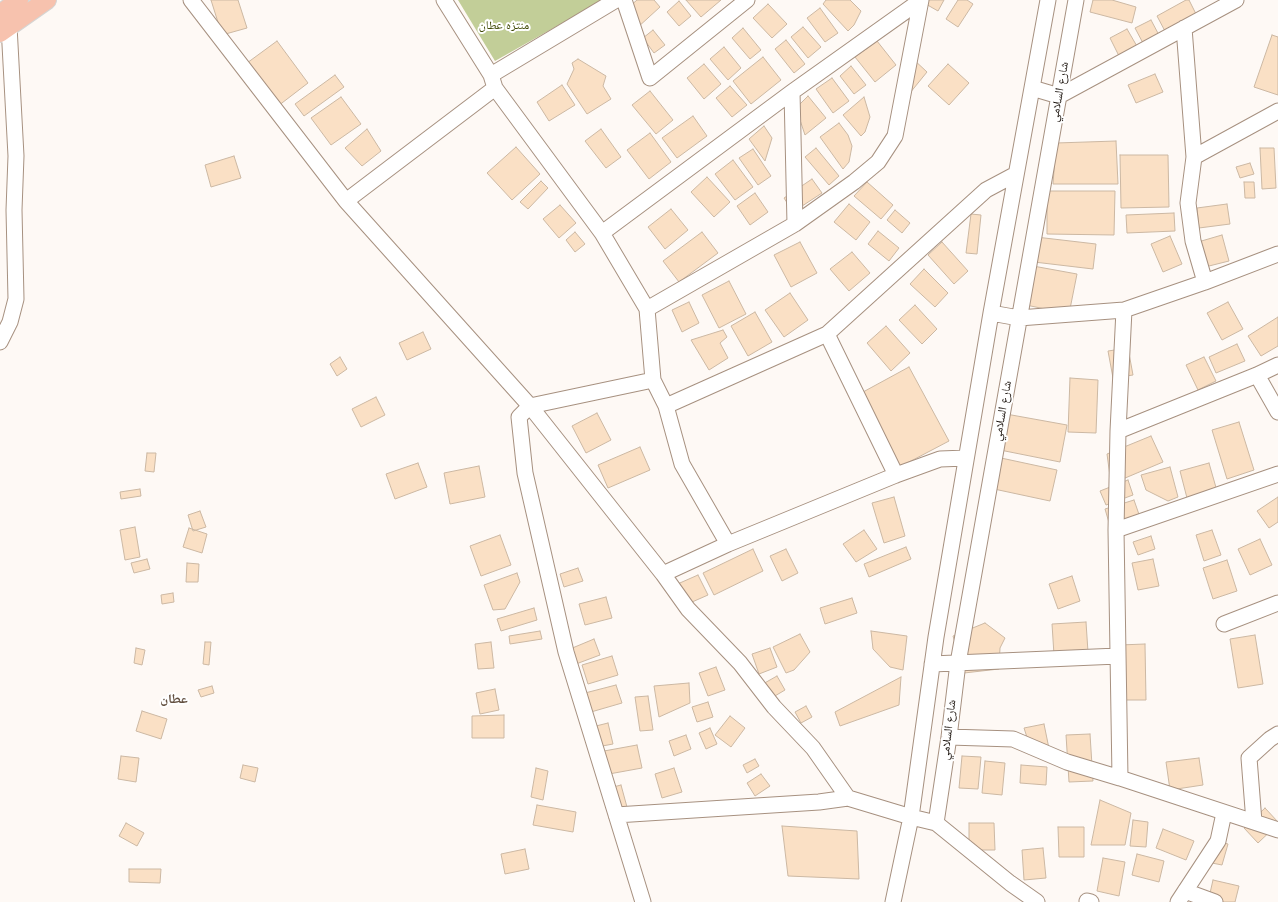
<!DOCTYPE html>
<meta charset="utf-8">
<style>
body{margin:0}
canvas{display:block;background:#fef9f5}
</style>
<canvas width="1278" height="902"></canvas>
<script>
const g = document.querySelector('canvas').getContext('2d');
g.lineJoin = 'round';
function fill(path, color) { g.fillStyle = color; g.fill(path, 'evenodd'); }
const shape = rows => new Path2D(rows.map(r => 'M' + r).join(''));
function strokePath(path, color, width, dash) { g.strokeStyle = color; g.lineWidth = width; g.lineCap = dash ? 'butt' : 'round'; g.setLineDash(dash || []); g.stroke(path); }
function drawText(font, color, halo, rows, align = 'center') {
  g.font = font + ' Jost,"Noto Naskh Arabic",sans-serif'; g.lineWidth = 4; g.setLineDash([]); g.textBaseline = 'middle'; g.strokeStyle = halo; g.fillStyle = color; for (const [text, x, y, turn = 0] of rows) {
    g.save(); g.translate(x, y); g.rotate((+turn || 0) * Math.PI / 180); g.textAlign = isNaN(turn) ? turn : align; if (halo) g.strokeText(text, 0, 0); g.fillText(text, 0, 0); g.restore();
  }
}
const green = shape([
 [458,0,603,0,495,61]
]);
const building = shape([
 [211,0,238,0,247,28,222,35,211,0],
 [637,0,654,0,660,7,637,28,623,12,637,0],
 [686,0,721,0,701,17,686,0],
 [826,0,850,0,861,11,854,25,848,31,823,4,826,0],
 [926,0,944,0,938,11,924,3,926,0],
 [958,0,967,0,973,4,958,27,946,19,958,0],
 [1093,0,1112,0,1136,7,1132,23,1090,12,1093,0],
 [1186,0,1189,0,1197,16,1166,33,1157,16,1186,0],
 [679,1,691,16,679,26,667,12,679,1],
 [768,4,787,24,772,38,753,18,768,4],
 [820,8,838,33,825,42,807,18,820,8],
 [1151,20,1160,37,1144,45,1135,28,1151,20],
 [803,27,821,47,808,58,791,37,803,27],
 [743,28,761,50,750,59,732,38,743,28],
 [1127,29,1138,48,1120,58,1110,38,1127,29],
 [653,30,665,45,654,53,643,38,653,30],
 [1272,35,1278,37,1278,95,1254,87,1272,35],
 [786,40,805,64,794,73,775,49,786,40],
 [277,41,308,83,278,106,247,63,277,41],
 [877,41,896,65,875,82,855,57,877,41],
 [724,47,741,68,728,80,710,59,724,47],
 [763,57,781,80,751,104,733,81,763,57],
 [912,58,927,72,901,104,912,58],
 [578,59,606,76,603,86,611,99,587,114,567,84,574,69,572,63,578,59],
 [704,64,721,84,704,99,687,78,704,64],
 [948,64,969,83,949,105,928,86,948,64],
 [851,66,866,85,854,94,840,76,851,66],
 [1155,74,1163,92,1136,103,1128,85,1155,74],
 [335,75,344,87,304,116,295,104,335,75],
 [832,78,849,101,833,113,816,89,832,78],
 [562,85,575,105,549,121,537,102,562,85],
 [730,86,747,105,732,117,716,98,730,86],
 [650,91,673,120,656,134,632,105,650,91],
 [808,96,826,118,805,135,796,108,808,96],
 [341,97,361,124,331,145,311,118,341,97],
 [864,97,870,117,865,132,861,136,843,115,864,97],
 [693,116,707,136,677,158,662,138,693,116],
 [839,123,848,135,852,146,849,162,843,169,820,137,839,123],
 [764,126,772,138,765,161,749,139,764,126],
 [367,129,381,151,362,166,345,148,367,129],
 [601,129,621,157,606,168,585,141,601,129],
 [650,133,671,162,649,179,627,150,650,133],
 [1116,141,1118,184,1053,184,1056,143,1116,141],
 [516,147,540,174,512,200,487,173,516,147],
 [816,148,839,176,829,185,805,157,816,148],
 [1260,148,1274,148,1276,188,1262,189,1260,148],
 [753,149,771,176,758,185,739,158,753,149],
 [1120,155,1168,155,1169,207,1121,208,1120,155],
 [234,156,241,178,211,187,205,165,234,156],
 [733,160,753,187,735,200,715,174,733,160],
 [1250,163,1254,174,1240,178,1236,167,1250,163],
 [707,177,730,202,714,217,691,192,707,177],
 [812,179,822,193,793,212,784,198,812,179],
 [541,181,548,188,528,209,520,202,541,181],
 [867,182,893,205,881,219,854,196,867,182],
 [1244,182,1254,182,1255,198,1245,198,1244,182],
 [1047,191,1115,191,1114,235,1047,234,1047,191],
 [755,193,768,212,750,225,737,206,755,193],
 [849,204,870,222,856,240,834,222,849,204],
 [1227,204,1230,224,1199,228,1197,208,1227,204],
 [560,205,576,223,559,238,543,219,560,205],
 [671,209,688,230,665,249,648,227,671,209],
 [895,210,910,223,902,233,887,220,895,210],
 [1174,213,1175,231,1127,233,1126,215,1174,213],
 [971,214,981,215,977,254,966,253,971,214],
 [878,231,899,248,889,261,868,244,878,231],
 [575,232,585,244,575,252,566,240,575,232],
 [702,232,718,253,679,282,663,261,702,232],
 [1222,235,1229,261,1205,267,1198,242,1222,235],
 [1170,236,1182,264,1163,272,1151,244,1170,236],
 [1036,237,1096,244,1093,269,1034,262,1036,237],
 [800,242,817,273,791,287,774,255,800,242],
 [942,242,968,271,954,284,928,255,942,242],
 [852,252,870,273,849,291,830,269,852,252],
 [1033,266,1077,274,1069,314,1026,305,1033,266],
 [924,269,948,293,935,307,910,284,924,269],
 [729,281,746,314,719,328,702,295,729,281],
 [790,293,808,320,784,337,765,310,790,293],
 [689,302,699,323,682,332,672,310,689,302],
 [1228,302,1243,329,1222,340,1207,313,1228,302],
 [915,305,937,329,922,344,899,320,915,305],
 [755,312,772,342,748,356,731,326,755,312],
 [1278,317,1278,346,1261,356,1248,336,1278,317],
 [886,326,910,353,891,371,867,343,886,326],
 [723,330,727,337,720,343,728,358,709,370,691,340,723,330],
 [423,332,431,349,407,360,399,343,423,332],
 [1237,344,1245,361,1216,373,1209,357,1237,344],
 [1128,348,1133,375,1113,378,1108,351,1128,348],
 [340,357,347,369,337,376,330,364,340,357],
 [1204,357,1216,381,1198,390,1186,365,1204,357],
 [909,367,949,441,892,471,852,398,909,367],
 [1070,378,1098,380,1096,433,1068,432,1070,378],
 [376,397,385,415,361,427,352,409,376,397],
 [597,413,611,440,586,453,572,426,597,413],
 [1006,414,1067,425,1060,462,1000,450,1006,414],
 [1239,422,1254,470,1227,479,1212,430,1239,422],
 [1151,436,1163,462,1111,484,1107,454,1151,436],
 [640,447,650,470,608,488,598,465,640,447],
 [147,453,156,453,154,472,145,471,147,453],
 [1001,458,1057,470,1050,501,994,489,1001,458],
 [418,463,427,487,395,499,386,474,418,463],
 [1209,463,1217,491,1187,498,1180,471,1209,463],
 [479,466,485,497,450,504,444,473,479,466],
 [1170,467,1178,497,1168,501,1146,490,1141,475,1170,467],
 [1128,480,1133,495,1106,505,1100,491,1128,480],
 [140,489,141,496,121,499,120,492,140,489],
 [894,497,905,536,884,543,872,503,894,497],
 [1278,497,1278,522,1269,528,1257,511,1278,497],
 [1134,500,1142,523,1112,533,1105,509,1134,500],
 [200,511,206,527,193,531,188,515,200,511],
 [135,527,140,557,125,560,120,530,135,527],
 [189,528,207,534,202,553,183,547,189,528],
 [864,530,877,549,856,562,843,544,864,530],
 [1212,530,1221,555,1204,561,1196,535,1212,530],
 [500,535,511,565,481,576,470,546,500,535],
 [1151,536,1155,549,1138,555,1133,542,1151,536],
 [1260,539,1272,565,1250,575,1238,549,1260,539],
 [906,547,911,559,869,577,864,564,906,547],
 [753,549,763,571,714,595,703,573,753,549],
 [786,549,798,573,782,581,770,556,786,549],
 [147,559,150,569,134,573,131,563,147,559],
 [1153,559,1159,586,1138,590,1132,563,1153,559],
 [1227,560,1237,591,1213,599,1203,568,1227,560],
 [187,563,199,564,198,582,186,582,187,563],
 [578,568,583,581,564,587,560,574,578,568],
 [517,573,520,582,505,609,493,610,484,585,517,573],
 [698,575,708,595,683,606,673,586,698,575],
 [1072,576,1080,601,1058,609,1049,584,1072,576],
 [173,593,174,602,162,604,161,595,173,593],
 [606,597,612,618,585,625,579,604,606,597],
 [852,598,857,613,825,624,820,608,852,598],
 [534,608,537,620,501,631,497,619,534,608],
 [1086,622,1088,652,1054,655,1052,624,1086,622],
 [985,623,1005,638,1000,648,999,669,964,673,953,636,985,623],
 [540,631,542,639,510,644,509,636,540,631],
 [871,631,907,636,903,670,890,667,873,649,871,631],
 [800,634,810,652,794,670,786,673,773,647,800,634],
 [1255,635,1263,684,1238,688,1230,639,1255,635],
 [594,639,600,655,576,664,570,649,594,639],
 [205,642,211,642,209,665,203,664,205,642],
 [491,642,494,668,478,669,475,644,491,642],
 [1145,644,1146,700,1120,700,1119,645,1145,644],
 [136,648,145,650,142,665,134,663,136,648],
 [770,648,777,667,759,674,752,654,770,648],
 [612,656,618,675,588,684,582,665,612,656],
 [716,667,725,690,708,696,699,673,716,667],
 [777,676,785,690,763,703,754,689,777,676],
 [901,677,899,705,840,726,835,712,901,677],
 [689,683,690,703,659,717,654,686,689,683],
 [616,685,622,703,591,712,585,693,616,685],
 [212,686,214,693,201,697,198,690,212,686],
 [495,689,499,710,480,714,476,693,495,689],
 [648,696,653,730,640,731,635,697,648,696],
 [708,702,713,717,697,722,692,707,708,702],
 [806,706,812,717,801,723,795,712,806,706],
 [142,711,167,719,161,739,136,731,142,711],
 [504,715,504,738,472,738,472,716,504,715],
 [730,716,745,728,731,747,715,735,730,716],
 [608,723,613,744,597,747,592,727,608,723],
 [1044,724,1052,763,1032,753,1024,728,1044,724],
 [710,728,717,744,706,749,699,733,710,728],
 [1090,734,1093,781,1069,782,1066,735,1090,734],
 [686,735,691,749,674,756,669,741,686,735],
 [637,745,642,768,609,774,604,751,637,745],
 [121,756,139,758,136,782,118,779,121,756],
 [962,756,981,757,978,789,959,788,962,756],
 [1199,758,1203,785,1170,790,1166,762,1199,758],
 [755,759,759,766,747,773,743,765,755,759],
 [985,761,1005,763,1002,795,982,793,985,761],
 [243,765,258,768,255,782,240,778,243,765],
 [1021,765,1047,767,1046,785,1020,783,1021,765],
 [536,768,548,771,543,800,531,797,536,768],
 [674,768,682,792,662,798,655,774,674,768],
 [761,774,770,786,755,796,747,783,761,774],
 [621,785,627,807,609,805,602,790,621,785],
 [1100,800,1131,813,1125,845,1091,845,1100,800],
 [537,805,576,812,573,832,533,825,537,805],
 [1265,808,1278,822,1278,824,1258,843,1244,828,1265,808],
 [1133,820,1148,822,1146,847,1130,846,1133,820],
 [126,823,144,833,137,846,119,836,126,823],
 [969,823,994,823,995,850,969,850,969,823],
 [782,826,857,831,859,879,788,876,782,826],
 [1058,827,1084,827,1084,857,1059,857,1058,827],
 [1163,829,1194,841,1186,860,1156,848,1163,829],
 [1218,841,1228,844,1222,865,1212,863,1218,841],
 [1043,848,1046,878,1024,880,1022,850,1043,848],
 [525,849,529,869,505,874,501,854,525,849],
 [1137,854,1164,861,1159,882,1132,875,1137,854],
 [1103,858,1125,862,1119,896,1097,891,1103,858],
 [129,869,161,869,160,883,129,882,129,869],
 [1213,880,1239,886,1235,902,1208,902,1213,880]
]);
const minor = shape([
 [191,0,346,201,530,406,663,574,688,609,740,663,774,707,813,748,848,798,911,817,936,823,1010,883,1037,902],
 [444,0,491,75,495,88,602,233,647,309,653,380,666,406,682,464,728,544],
 [624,0,650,78,747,0],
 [1184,28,1194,157,1278,111],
 [491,75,616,0],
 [1032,88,1059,96,1236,0],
 [792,92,795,224],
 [1194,157,1188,203,1193,241,1205,282],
 [346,201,495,88],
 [602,233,792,92,920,1],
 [647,309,795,224,854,182,878,162,895,136,921,0],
 [991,313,1019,318,1124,310,1205,282,1278,254],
 [827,334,896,475],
 [0,342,10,322,16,299,14,210,16,156,9,26],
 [1257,375,1278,412],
 [666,406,827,334,986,190,1016,174],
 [1118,431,1257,375,1278,365],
 [1116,530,1278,474],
 [663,574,728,544,896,475,940,459,966,458],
 [1224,624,1278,603],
 [932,664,1118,656],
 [949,737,1013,739,1067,762,1120,778,1278,830],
 [1120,778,1116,530,1118,431,1124,310],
 [616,815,819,802,848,798],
 [1254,822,1249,758,1270,739,1278,734],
 [936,823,949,737,958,663,1076,0],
 [1185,891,1215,902],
 [1087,901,1091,902],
 [643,902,566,652,525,473,519,417,530,406,653,380],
 [893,902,911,817,936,637,991,313,1048,0],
 [1178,902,1218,841,1224,813]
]);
const major = shape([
 [0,14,19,0],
 [0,33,47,0]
]);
const parkNames = [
 ["منتزه عطان",504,26]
];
const streetNames = [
 ["شارع السلامي",1060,92,-80],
 ["شارع السلامي",1003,411,-80],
 ["شارع السلامي",949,730,-83]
];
const neighbourhoodNames = [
 ["عطان",174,700]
];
fill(green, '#c2ce98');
fill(building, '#fae0c5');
strokePath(building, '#ccb8a3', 1);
strokePath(minor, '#a79180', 17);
strokePath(major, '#d6d5d3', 20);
strokePath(minor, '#fff', 15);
strokePath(major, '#f7c2ae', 18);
drawText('12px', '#3e4803', '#fff', parkNames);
drawText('12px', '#1b130d', '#fff', streetNames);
drawText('bold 13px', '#635040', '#fff', neighbourhoodNames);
</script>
